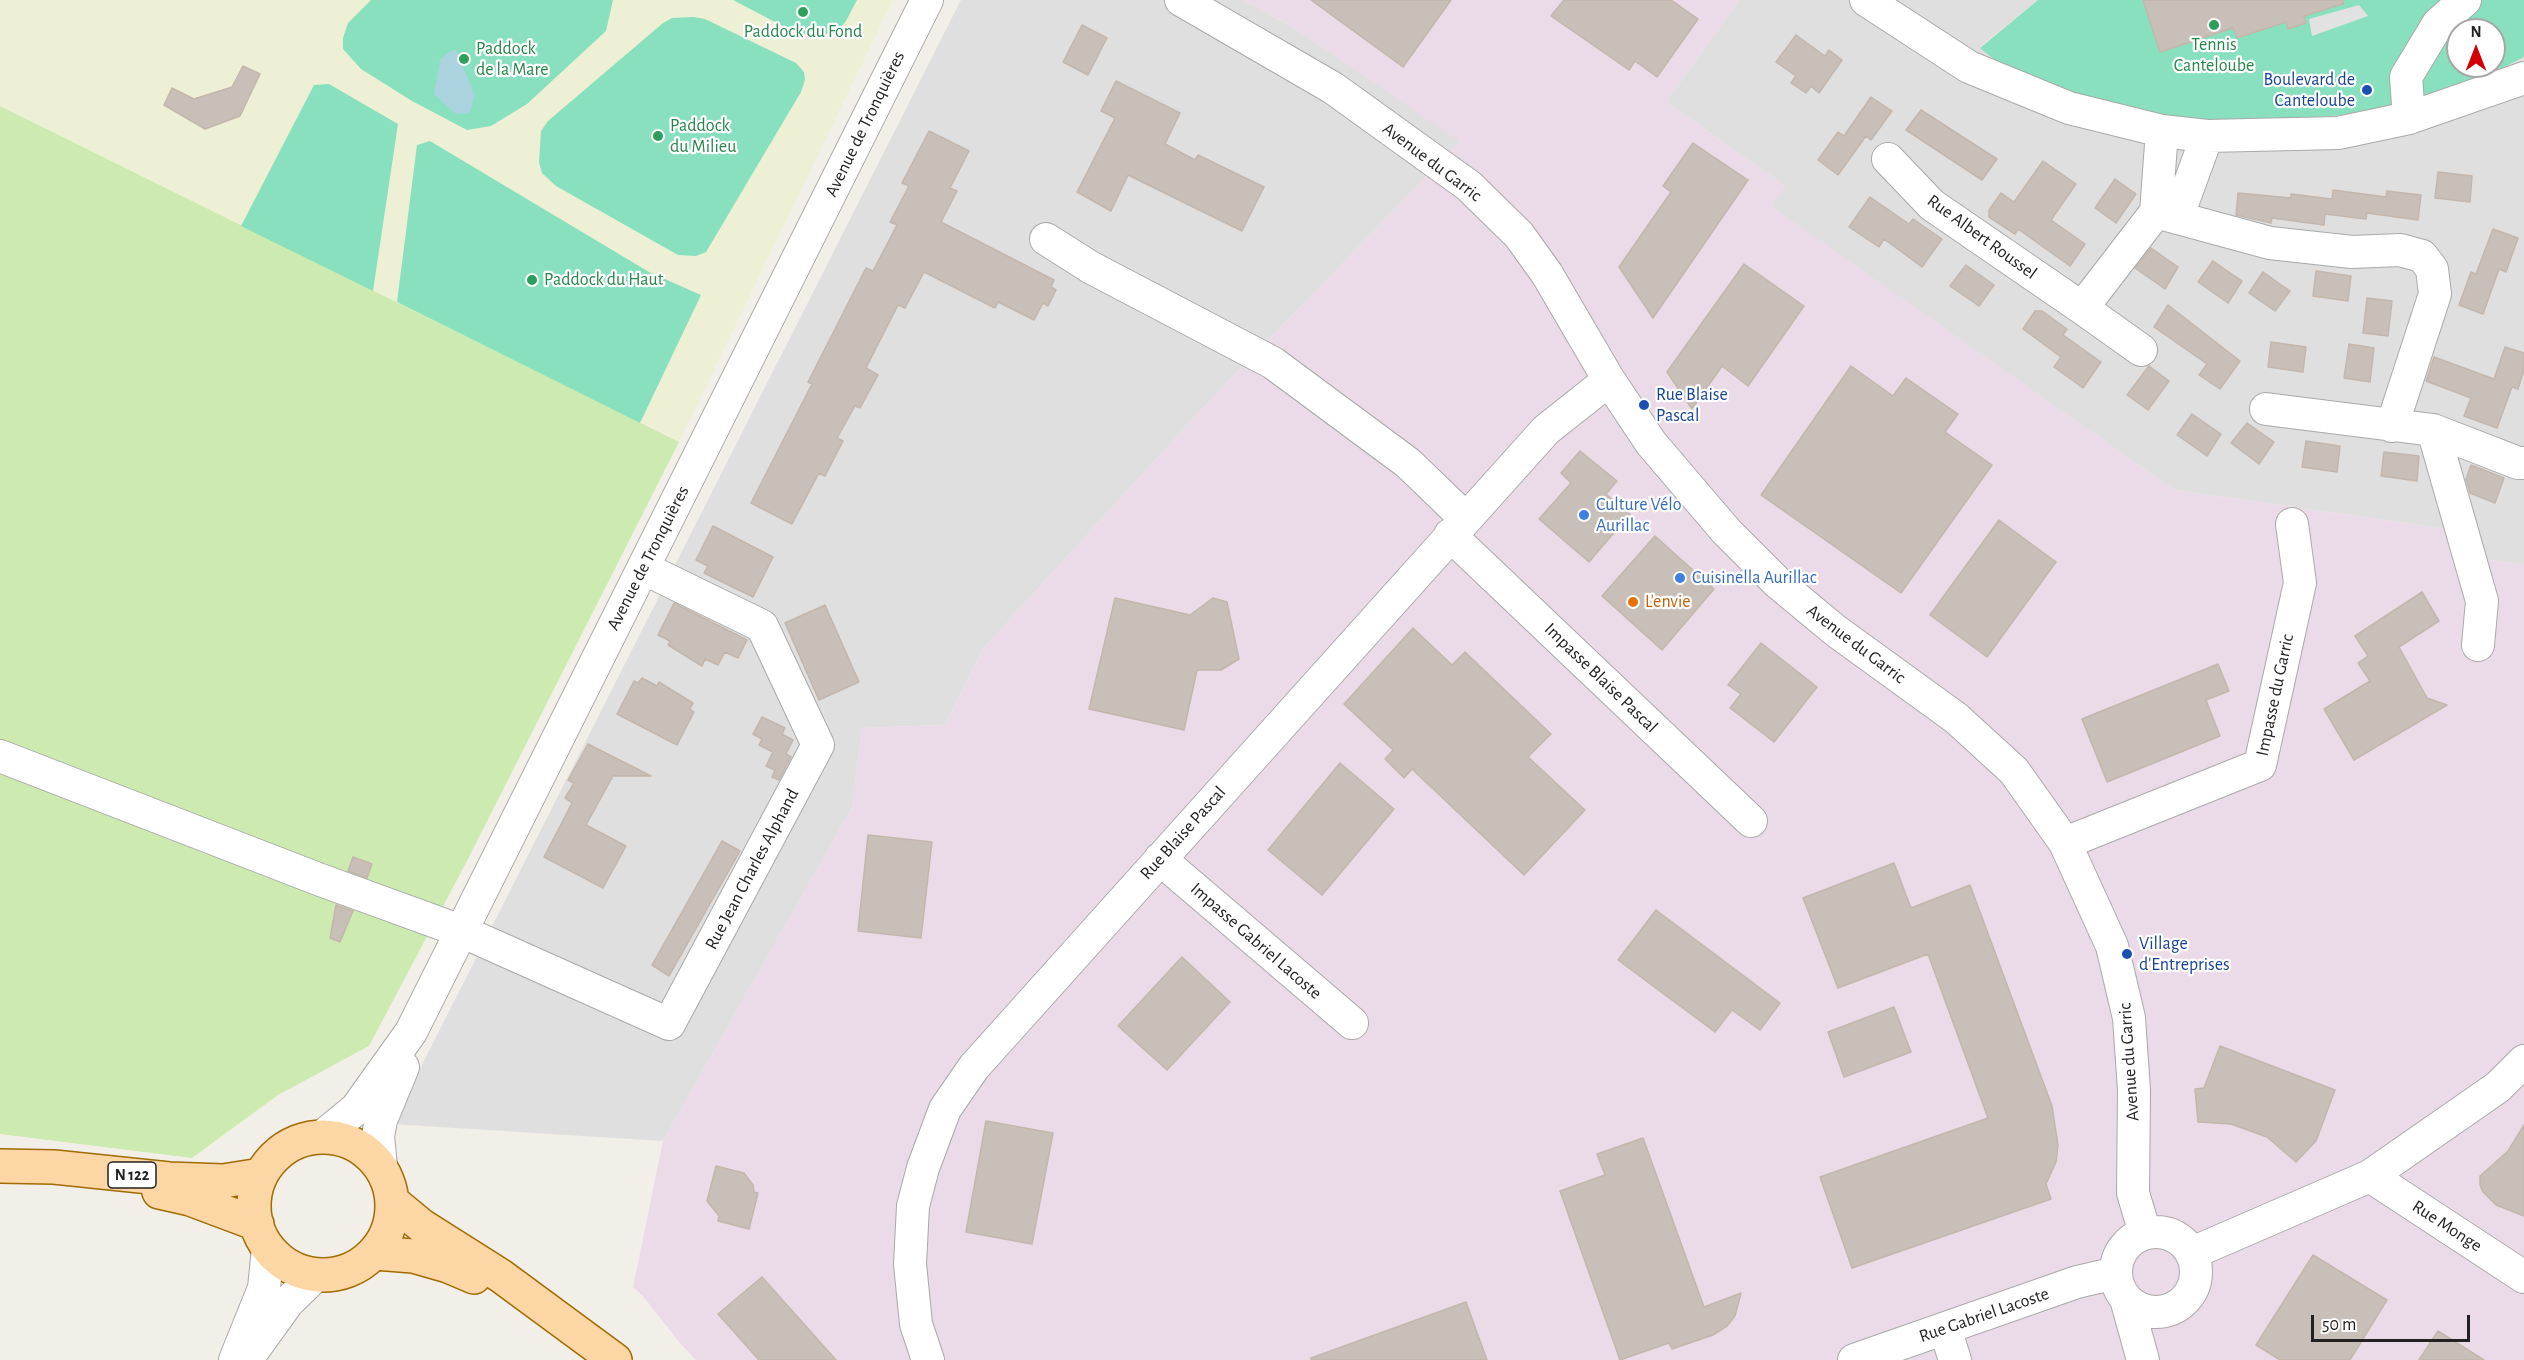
<!DOCTYPE html>
<meta charset="utf-8">
<style>
body{margin:0}
#map{position:relative;width:2524px;height:1360px;overflow:hidden;background:#f2efe9;font-family:"Alegreya Sans",sans-serif}
canvas{display:block}
.north{position:absolute;left:2446px;top:18px;width:60px;height:60px;box-sizing:border-box;background:#fff;border:2px solid #a7a7a7;border-radius:50%;rotate:0deg;font-size:16px;font-weight:700;line-height:24px;text-align:center;color:#222}
.north::after{content:'';display:block;margin:auto;width:21px;height:27px;background:#d40000;clip-path:polygon(50% 0,100% 100%,50% 72%,0 100%)}
.scale{position:absolute;left:2311px;top:1315px;width:159px;height:27px;box-sizing:border-box;border:3px solid #222;border-top:0;padding-left:8px;font-size:18px;line-height:21px;white-space:nowrap;color:#222;-webkit-text-stroke:4px #fff;paint-order:stroke}
</style>
<div id="map">
<canvas width="2524" height="1360"></canvas>
<div class="north">N</div>
<div class="scale">50 m</div>
</div>
<script>
const g = document.querySelector('canvas').getContext('2d');
g.lineJoin = 'round';
function fill(path, color) { g.fillStyle = color; g.fill(path, 'evenodd'); }
const shape = rows => new Path2D(rows.map(r => 'M' + r).join(''));
function strokePath(path, color, width, dash) { g.strokeStyle = color; g.lineWidth = width; g.lineCap = dash ? 'butt' : 'round'; g.setLineDash(dash || []); g.stroke(path); }
function drawText(font, color, halo, rows, align = 'center') {
  g.font = font + ' "Alegreya Sans",sans-serif'; g.lineWidth = 4.5; g.setLineDash([]); g.textBaseline = 'middle'; g.strokeStyle = halo; g.fillStyle = color; for (const [text, x, y, turn = 0] of rows) {
    g.save(); g.translate(x, y); g.rotate((+turn || 0) * Math.PI / 180); g.textAlign = isNaN(turn) ? turn : align; if (halo) g.strokeText(text, 0, 0); g.fillText(text, 0, 0); g.restore();
  }
}
const residential = shape([
 [961,0,1243,0,1293,27,1461,141,1200,411,983,649,945,725,862,728,852,808,663,1141,392,1124],
 [1739,0,2038,0,1980,47,2456,92,2524,57,2524,565,2482,559,2447,529,2174,490,1770,206,1785,186,1666,102]
]);
const industrial = shape([
 [1243,0,1739,0,1666,102,1785,186,1771,206,2174,490,2447,529,2482,559,2524,565,2524,1360,696,1360,680,1343,642,1295,633,1287,663,1141,852,808,862,728,945,725,983,649,1200,411,1460,142,1293,27]
]);
const farmland = shape([
 [0,0,893,0,679,442,0,106]
]);
const grass = shape([
 [0,106,679,442,468,859,369,1046,278,1095,192,1158,0,1134]
]);
const pitch = shape([
 [371,0,613,0,606,31,527,104,491,126,467,130,412,101,361,69,343,49,343,38,348,23],
 [733,0,857,0,846,21,836,33,812,36,796,33],
 [2038,0,2524,0,2524,57,2456,92,2348,115,2197,124,2069,97,2011,73,1980,48],
 [2458,30,2494,30,2494,66,2458,66],
 [694,17,705,19,796,63,804,72,805,80,801,92,706,252,696,256,678,255,556,186,542,173,539,162,541,131,548,121,663,23,672,18],
 [329,84,398,124,373,291,241,226,314,85],
 [430,141,649,272,701,295,640,423,397,302,417,145]
]);
const parking = shape([
 [2359,5,2368,16,2312,36,2309,19]
]);
const water = shape([
 [456,50,475,95,470,113,456,114,434,94,440,60,449,52]
]);
const building = shape([
 [1311,0,1451,0,1403,67,1311,0],
 [1564,0,1671,0,1698,19,1657,77,1635,61,1629,70,1551,16,1564,0],
 [2143,0,2343,0,2343,4,2304,16,2306,23,2288,29,2286,22,2237,38,2233,28,2160,52,2143,0],
 [1082,25,1107,38,1088,75,1063,62,1082,25],
 [1796,35,1825,56,1829,50,1842,60,1819,93,1811,86,1806,93,1791,83,1796,76,1776,62,1796,35],
 [243,66,260,74,240,116,205,129,164,105,172,88,194,99,232,87,243,66],
 [1116,81,1180,113,1165,144,1195,160,1198,155,1264,187,1242,231,1128,175,1111,211,1077,192,1115,118,1101,111,1116,81],
 [1871,97,1892,111,1871,140,1866,136,1838,175,1818,160,1838,132,1844,136,1871,97],
 [1921,110,1997,159,1982,180,1906,130,1921,110],
 [929,131,969,151,950,188,957,191,941,222,1054,280,1051,287,1056,290,1048,306,1043,303,1034,320,998,302,995,308,924,272,905,308,898,305,866,368,878,375,860,408,855,406,837,438,843,441,825,476,819,473,792,524,751,503,812,384,808,382,866,268,873,271,897,225,890,222,909,186,902,183,929,131],
 [1693,143,1748,180,1653,318,1619,267,1671,192,1663,186,1693,143],
 [2043,161,2076,184,2051,220,2085,244,2070,266,2018,229,2015,234,1989,217,1989,210,2001,193,2014,202,2043,161],
 [2438,172,2472,176,2470,202,2435,198,2438,172],
 [2115,179,2136,194,2116,223,2095,208,2115,179],
 [2333,190,2386,197,2387,191,2421,195,2418,220,2367,213,2366,219,2325,214,2324,225,2272,218,2271,223,2236,215,2238,193,2291,198,2291,194,2332,199,2333,190],
 [1870,197,1909,224,1913,219,1942,239,1922,267,1884,239,1879,247,1849,227,1870,197],
 [2493,229,2518,238,2506,272,2499,269,2483,314,2459,305,2471,272,2476,274,2493,229],
 [2151,248,2178,267,2165,289,2135,268,2151,248],
 [2213,261,2242,281,2228,303,2198,282,2213,261],
 [1744,264,1804,306,1748,386,1722,366,1692,409,1667,372,1744,264],
 [1966,265,1994,285,1979,306,1950,286,1966,265],
 [2316,271,2351,276,2348,301,2313,296,2316,271],
 [2263,272,2290,291,2275,311,2249,293,2263,272],
 [2367,298,2392,301,2388,336,2363,333,2367,298],
 [2168,305,2240,361,2220,389,2199,375,2207,364,2154,327,2168,305],
 [2035,311,2042,311,2067,329,2063,335,2101,362,2083,388,2054,367,2061,357,2023,329,2035,311],
 [2271,342,2306,347,2303,372,2268,367,2271,342],
 [2349,344,2374,348,2370,382,2344,378,2349,344],
 [2505,347,2524,353,2524,370,2518,389,2512,387,2497,428,2464,416,2471,398,2426,381,2434,357,2494,379,2505,347],
 [1851,366,1893,396,1906,378,1958,414,1945,432,1992,465,1901,593,1761,495,1851,366],
 [2149,366,2169,381,2148,410,2127,395,2149,366],
 [2192,414,2221,434,2207,456,2177,435,2192,414],
 [2247,423,2274,442,2259,464,2231,443,2247,423],
 [2306,441,2340,446,2337,472,2302,467,2306,441],
 [1580,451,1617,481,1606,494,1630,514,1589,562,1539,519,1571,483,1561,473,1580,451],
 [2384,452,2419,456,2417,481,2381,476,2384,452],
 [2471,465,2504,478,2495,503,2470,493,2466,479,2471,465],
 [1999,520,2056,562,1987,657,1930,615,1999,520],
 [713,526,773,557,753,597,704,573,708,566,696,560,713,526],
 [1655,536,1714,589,1662,650,1602,596,1655,536],
 [2422,592,2439,621,2399,647,2427,698,2447,705,2354,760,2324,709,2370,681,2358,663,2368,656,2355,636,2422,592],
 [1115,598,1190,615,1213,598,1227,602,1239,659,1221,670,1197,670,1184,730,1089,709,1115,598],
 [674,603,747,640,738,658,725,652,718,665,705,659,702,666,668,645,670,641,658,635,674,603],
 [825,605,859,682,819,700,785,623,825,605],
 [1413,628,1452,665,1465,652,1551,734,1528,757,1585,810,1524,875,1412,769,1404,778,1385,759,1393,750,1344,704,1413,628],
 [1761,643,1817,687,1774,742,1730,708,1741,694,1728,685,1761,643],
 [2218,664,2229,691,2206,700,2220,736,2107,782,2082,719,2218,664],
 [642,678,657,686,659,682,693,703,690,709,694,712,677,745,617,714,634,681,638,683,642,678],
 [762,717,785,728,782,734,793,740,786,754,791,757,779,780,772,777,775,770,766,766,773,752,759,745,762,739,753,734,762,717],
 [588,744,651,776,613,776,586,825,626,846,603,888,544,857,572,803,565,798,574,783,568,780,588,744],
 [1340,763,1394,809,1322,895,1268,850,1340,763],
 [868,835,932,842,921,938,858,931,868,835],
 [722,841,740,851,669,976,652,965,722,841],
 [353,857,372,864,367,878,348,871,353,857],
 [1894,863,1911,908,1970,885,2052,1106,2058,1145,2056,1162,2046,1184,2051,1199,1852,1268,1820,1177,1988,1118,1928,954,1838,988,1803,898,1894,863],
 [336,905,353,911,340,942,330,938,336,905],
 [1656,910,1780,1003,1760,1030,1732,1010,1715,1032,1618,960,1656,910],
 [1182,957,1230,1002,1167,1070,1118,1026,1182,957],
 [1894,1007,1911,1052,1844,1077,1828,1032,1894,1007],
 [2220,1046,2335,1090,2316,1141,2296,1162,2267,1137,2231,1124,2198,1122,2195,1089,2204,1088,2220,1046],
 [986,1121,1053,1133,1032,1244,966,1232,986,1121],
 [2524,1125,2524,1216,2496,1205,2483,1192,2480,1185,2480,1176,2508,1151,2524,1125],
 [1643,1138,1704,1307,1741,1293,1735,1316,1727,1326,1713,1335,1672,1349,1669,1343,1620,1360,1560,1191,1605,1175,1597,1154,1643,1138],
 [716,1166,744,1173,753,1185,754,1192,758,1193,749,1229,718,1221,719,1216,707,1201,716,1166],
 [2313,1255,2387,1300,2350,1360,2280,1360,2256,1345,2313,1255],
 [762,1277,836,1360,759,1360,718,1314,762,1277],
 [1466,1302,1487,1360,1311,1360,1311,1358,1466,1302],
 [2438,1331,2484,1360,2419,1360,2438,1331]
]);
const minor = shape([
 [1181,0,1333,88,1469,186,1519,235,1547,274,1609,380,1651,443,1726,531,1778,583,1836,631,1956,718,2014,771,2065,843,2112,946,2129,1018,2134,1090,2133,1193,2145,1233],
 [1866,0,1969,67,2069,108,2162,131,2207,136,2338,133,2409,118,2524,78],
 [2409,118,2406,77,2438,24,2465,0],
 [1888,159,1932,205,2082,308,2156,212,2270,243,2352,252,2400,250,2422,256,2432,269,2435,294,2392,426],
 [2156,212,2162,131],
 [2177,218,2207,136],
 [1046,239,1090,267,1273,363,1408,463,1465,518],
 [2082,308,2141,350],
 [2266,409,2433,430,2518,463,2524,463],
 [2433,430,2482,601,2478,645],
 [1450,535,1751,821],
 [0,756,318,879,461,931,669,1024,818,745,762,626,643,568],
 [2065,843,2260,765,2300,583,2292,524],
 [1160,859,1352,1023],
 [323,1136,356,1109,411,1032,927,0],
 [381,1166,378,1136,381,1120,403,1067],
 [2370,1176,2524,1277],
 '2116 1272a40 40 0 1 1 80 0a40 40 0 1 1-80 0Z',
 [2192,1253,2370,1176,2498,1087,2524,1061],
 [2126,1299,2143,1360],
 [1945,1329,1955,1360],
 [252,1352,288,1302,316,1275],
 [235,1360,264,1288,268,1248],
 [928,1360,916,1324,910,1264,913,1206,923,1168,945,1109,974,1067,1546,430,1609,380],
 [1854,1360,2077,1282,2116,1273]
]);
const major = shape([
 '254 1206a69 69 0 1 1 138 0a69 69 0 1 1-138 0Z',
 [0,1166,54,1167,169,1179,223,1181,261,1175],
 [159,1192,190,1199,257,1224],
 [393,1202,422,1226,501,1276,615,1360],
 [375,1253,413,1256,448,1266,474,1277]
]);
const markers = [
 [803,12,6,"#2e9e5b"],
 [2214,25,6,"#2e9e5b"],
 [464,59,6,"#2e9e5b"],
 [2367,90,6,"#1a4fb4"],
 [658,136,6,"#2e9e5b"],
 [532,280,6,"#2e9e5b"],
 [1644,405,6,"#1a4fb4"],
 [1584,515,6,"#3f7fe0"],
 [1680,578,6,"#3f7fe0"],
 [1633,602,6,"#e8710a"],
 [2127,954,6,"#1a4fb4"]
];
const shields = [
 [132,1175,48]
];
const shieldNames = [
 ["N 122",132,1175]
];
const leisureNames = [
 ["Paddock du Fond",803,32,"center"],
 ["Tennis",2214,45,"center"],
 ["Canteloube",2214,66,"center"],
 ["Paddock",476,49],
 ["de la Mare",476,70],
 ["Paddock",670,126],
 ["du Milieu",670,147],
 ["Paddock du Haut",544,280]
];
const transitNames = [
 ["Boulevard de",2355,80,"right"],
 ["Canteloube",2355,101,"right"],
 ["Rue Blaise",1656,395],
 ["Pascal",1656,416],
 ["Village",2139,944],
 ["d'Entreprises",2139,965]
];
const streetNames = [
 ["Avenue de Tronquières",865,124,-64],
 ["Avenue du Garric",1432,162,37],
 ["Rue Albert Roussel",1982,237,36],
 ["Avenue de Tronquières",648,558,-63],
 ["Avenue du Garric",1856,644,37],
 ["Impasse Blaise Pascal",1601,678,44],
 ["Impasse du Garric",2275,695,-78],
 ["Rue Blaise Pascal",1183,833,-48],
 ["Rue Jean Charles Alphand",752,869,-62],
 ["Impasse Gabriel Lacoste",1256,941,41],
 ["Avenue du Garric",2129,1062,-94],
 ["Rue Monge",2447,1226,33],
 ["Rue Gabriel Lacoste",1984,1315,-19]
];
const shopNames = [
 ["Culture Vélo",1596,505],
 ["Aurillac",1596,526],
 ["Cuisinella Aurillac",1692,578]
];
const foodNames = [
 ["L'envie",1645,602]
];
fill(residential, '#e0dfdf');
fill(industrial, '#ebdbe8');
fill(farmland, '#eef0d5');
fill(grass, '#cdebb0');
fill(pitch, '#88e0be');
fill(parking, '#e2e2e2');
fill(water, '#aad3df');
fill(building, '#c7bfb8');
strokePath(building, '#c4b6ab', 1.5);
strokePath(minor, '#a9a9a9', 34);
strokePath(major, '#a06b00', 36);
strokePath(minor, '#fff', 32);
strokePath(major, '#fcd6a4', 33);
for (const [x, y, r, color] of markers) { const dot = new Path2D(); dot.arc(x, y, r, 0, 2 * Math.PI); g.fillStyle = color; g.fill(dot); strokePath(dot, '#fff', 2); }
for (const [x, y, w] of shields) { const box = new Path2D(); box.roundRect(x - w / 2, y - 13, w, 26, 4.5); g.fillStyle = '#fff'; g.fill(box); strokePath(box, '#222', 1.5); }
drawText('bold 16px', '#222', null, shieldNames);
drawText('18px', '#27864d', '#fff', leisureNames, 'left');
drawText('18px', '#164399', '#fff', transitNames, 'left');
drawText('18px', '#222', '#fff', streetNames);
drawText('18px', '#366cbe', '#fff', shopNames, 'left');
drawText('18px', '#c56008', '#fff', foodNames, 'left');
</script>
